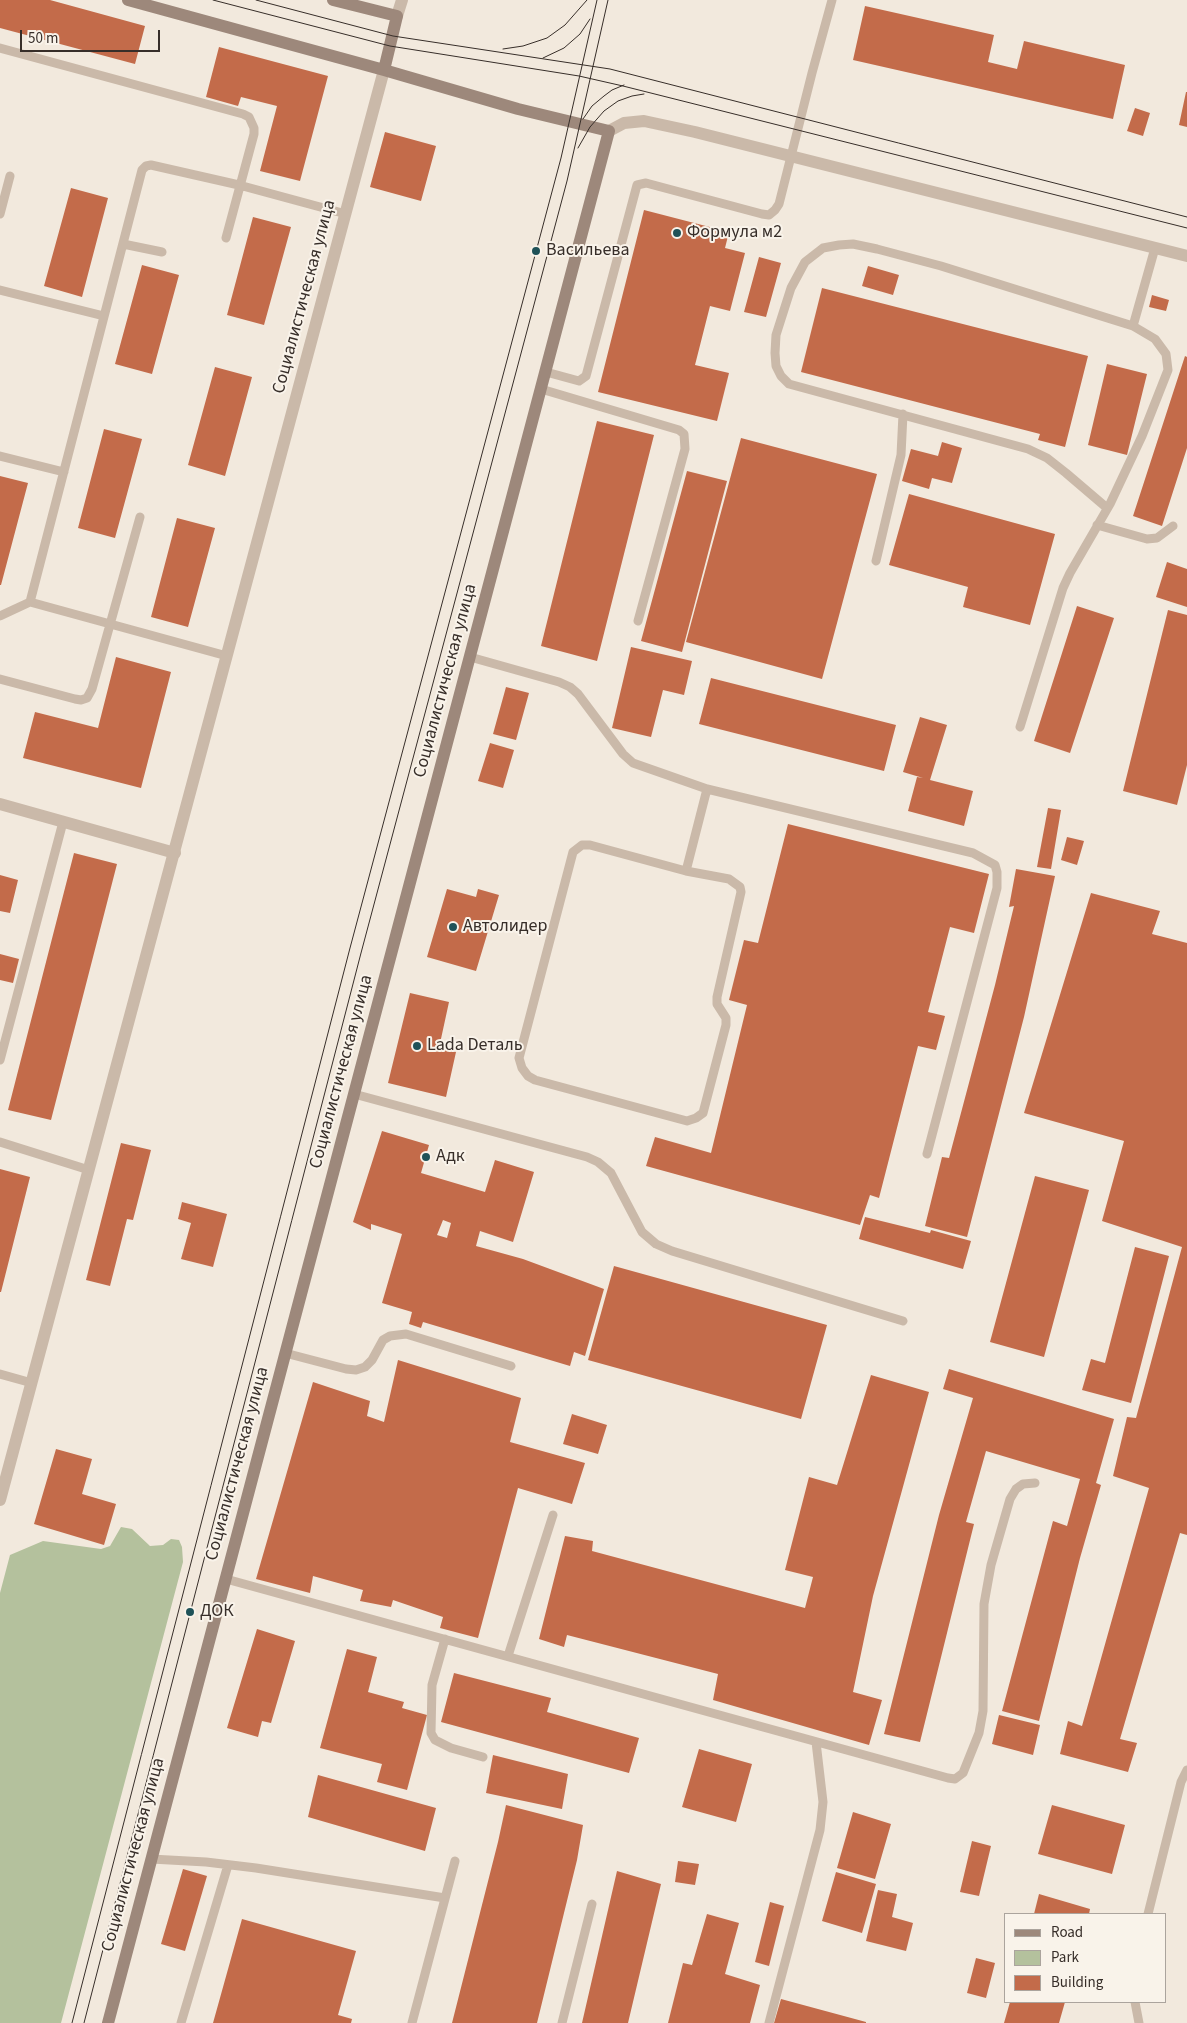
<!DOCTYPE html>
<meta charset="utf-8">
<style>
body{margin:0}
#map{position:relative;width:1187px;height:2023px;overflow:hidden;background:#f2e9dd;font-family:"Source Sans 3",sans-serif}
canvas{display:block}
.legend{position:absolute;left:1004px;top:1913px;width:162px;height:90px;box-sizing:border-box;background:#f9f3ea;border:1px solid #aba49d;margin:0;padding:6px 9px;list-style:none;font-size:15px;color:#372e29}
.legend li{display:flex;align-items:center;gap:10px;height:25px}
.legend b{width:25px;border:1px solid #aba49d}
.scale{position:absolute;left:20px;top:30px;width:140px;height:22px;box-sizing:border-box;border:2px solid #372e29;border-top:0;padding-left:6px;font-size:15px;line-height:18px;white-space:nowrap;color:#372e29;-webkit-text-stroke:4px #f9f3ea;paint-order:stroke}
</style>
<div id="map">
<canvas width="1187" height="2023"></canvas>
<ul class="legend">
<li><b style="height:6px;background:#9d887b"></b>Road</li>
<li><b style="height:14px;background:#b4c19d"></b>Park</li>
<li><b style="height:14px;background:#c36b4a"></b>Building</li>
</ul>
<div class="scale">50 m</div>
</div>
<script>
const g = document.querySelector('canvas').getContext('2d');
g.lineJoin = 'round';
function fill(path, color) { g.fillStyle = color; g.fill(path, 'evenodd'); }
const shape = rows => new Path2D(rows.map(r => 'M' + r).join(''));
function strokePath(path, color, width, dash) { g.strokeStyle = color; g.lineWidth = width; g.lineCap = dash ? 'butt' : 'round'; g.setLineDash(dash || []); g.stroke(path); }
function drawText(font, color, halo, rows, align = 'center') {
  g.font = font + ' "Source Sans 3",sans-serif'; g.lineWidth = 4; g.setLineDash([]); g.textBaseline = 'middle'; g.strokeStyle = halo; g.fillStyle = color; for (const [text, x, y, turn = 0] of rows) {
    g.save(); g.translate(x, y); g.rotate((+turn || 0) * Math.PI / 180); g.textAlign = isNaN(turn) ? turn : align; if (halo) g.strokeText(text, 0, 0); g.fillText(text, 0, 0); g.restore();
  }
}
const green = shape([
 [121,1527,132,1529,150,1546,163,1545,171,1539,179,1540,182,1547,183,1562,61,2023,0,2023,0,1593,10,1555,43,1541,101,1549,110,1546]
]);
const building = shape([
 [0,0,50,0,145,26,135,64,0,28],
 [865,6,994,35,988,62,1017,69,1024,41,1125,65,1113,119,853,60],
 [219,47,328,76,300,181,260,171,277,106,241,97,238,106,206,97],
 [1186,92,1187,92,1187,127,1179,125],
 [1135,108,1150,113,1143,136,1127,131],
 [385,132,436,146,421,201,370,187],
 [71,188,108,198,82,297,44,286],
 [644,210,729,232,725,248,745,253,730,311,710,306,695,365,729,373,717,421,598,392],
 [253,217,291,227,264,325,227,315],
 [759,257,781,263,766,317,744,312],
 [142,265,179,275,152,374,115,364],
 [868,266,899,275,893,295,862,286],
 [822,288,1088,356,1065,447,1038,440,1040,434,801,372],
 [1152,295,1169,300,1166,311,1149,307],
 [1185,356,1187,357,1187,448,1162,526,1133,516],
 [1107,364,1147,374,1127,455,1088,445],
 [215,367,252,377,225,476,188,465],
 [597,421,654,435,597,661,541,646],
 [104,429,142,439,115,538,78,528],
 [741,438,877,474,822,679,686,642],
 [942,442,962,448,952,483,932,478,929,489,902,481,911,449,938,456],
 [687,471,727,481,682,652,641,641],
 [0,476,28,483,1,585,0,585],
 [909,494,1055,534,1030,625,963,607,968,587,889,565],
 [177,518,215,528,188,627,151,617],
 [1167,562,1187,569,1187,607,1156,597],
 [1077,606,1114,618,1070,753,1034,741],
 [1168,610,1187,615,1187,765,1177,805,1123,791],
 [631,647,692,661,684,695,663,690,651,737,612,728],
 [116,657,171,672,141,788,23,758,35,712,98,728],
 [711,678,896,725,884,771,699,724],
 [506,687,529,693,516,740,493,734],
 [920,717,947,725,930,780,973,791,964,826,908,811,917,777,923,778,903,772],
 [490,743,514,750,503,788,478,781],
 [1048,808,1061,810,1051,869,1037,867],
 [788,824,989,874,974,933,950,927,928,1012,945,1016,936,1050,918,1046,879,1198,870,1195,860,1225,646,1166,655,1137,711,1153,747,1005,729,1000,744,940,758,943],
 [1067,837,1084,841,1077,865,1061,860],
 [74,853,117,864,51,1120,8,1110],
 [1016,869,1055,876,1024,1017,967,1237,925,1226,942,1157,949,1158,995,985,1014,906,1009,907],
 [0,875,18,880,10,913,0,911],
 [447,889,476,897,478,889,499,895,476,971,427,957],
 [1091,893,1160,911,1152,934,1187,943,1187,1535,1180,1533,1120,1739,1137,1743,1128,1772,1060,1754,1068,1721,1082,1726,1149,1488,1113,1476,1127,1417,1136,1418,1182,1247,1102,1221,1124,1141,1024,1113],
 [0,954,19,959,13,983,0,980],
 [410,993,449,1002,439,1048,456,1052,446,1097,388,1083],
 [382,1131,429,1145,421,1173,485,1192,495,1160,534,1172,513,1242,480,1231,476,1246,523,1259,604,1289,585,1356,574,1352,570,1366,423,1322,421,1328,409,1324,412,1312,382,1303,402,1234,371,1224,371,1230,353,1222],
 [443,1220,451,1223,447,1238,437,1235],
 [121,1143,151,1150,133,1220,127,1219,110,1286,86,1280],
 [0,1169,30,1177,1,1292,0,1292],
 [1035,1176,1089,1190,1044,1357,990,1342],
 [182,1202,227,1214,213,1267,181,1259,191,1223,178,1219],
 [865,1217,930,1233,931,1230,971,1241,963,1269,859,1239],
 [1135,1247,1169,1256,1131,1403,1082,1390,1091,1359,1105,1363],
 [614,1266,827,1325,801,1419,588,1360],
 [398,1360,521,1398,510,1442,585,1463,572,1504,518,1488,478,1638,440,1628,443,1617,393,1600,391,1607,360,1601,363,1590,313,1576,310,1593,256,1579,313,1382,370,1401,367,1416,384,1422],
 [949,1369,1114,1419,1096,1483,1101,1485,1080,1558,1039,1721,1002,1711,1053,1521,1067,1526,1080,1479,986,1451,966,1522,974,1524,920,1742,884,1734,939,1515,973,1398,943,1389],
 [871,1375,929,1392,873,1596,853,1692,882,1700,869,1745,713,1700,718,1674,567,1635,564,1647,539,1639,565,1536,593,1541,592,1551,805,1608,813,1577,785,1570,809,1477,837,1485],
 [572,1414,607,1425,598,1454,563,1444],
 [56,1449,92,1459,82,1494,116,1504,104,1545,34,1524],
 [257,1629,295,1641,271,1723,262,1721,258,1737,227,1728],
 [347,1649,377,1657,368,1692,404,1702,402,1708,427,1715,407,1790,377,1782,382,1764,320,1748],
 [454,1673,551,1698,547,1712,639,1738,629,1773,441,1722],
 [999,1715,1040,1725,1033,1755,992,1744],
 [699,1749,752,1764,736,1822,682,1807],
 [493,1755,568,1774,562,1809,486,1793],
 [318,1775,436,1808,425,1851,308,1817],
 [506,1805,583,1825,577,1860,537,2023,452,2023,498,1842],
 [1052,1805,1125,1825,1112,1874,1038,1854],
 [853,1812,891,1824,875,1879,837,1868],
 [972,1841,991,1846,979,1896,960,1892],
 [678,1861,699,1864,695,1885,675,1882],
 [183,1869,207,1876,185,1951,161,1944],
 [617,1871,661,1884,628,2023,582,2023],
 [836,1872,876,1884,862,1933,822,1921],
 [878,1890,897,1894,892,1917,913,1923,906,1951,866,1941],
 [1039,1894,1090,1909,1089,1914,1034,1914],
 [770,1902,784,1906,769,1966,755,1962],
 [707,1914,739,1923,725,1974,760,1985,750,2023,668,2023,683,1963,692,1965],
 [242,1919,356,1951,338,2015,352,2019,351,2023,213,2023],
 [976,1958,995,1963,986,1998,967,1993],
 [781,1999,866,2022,866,2023,774,2023],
 [1010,2002,1065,2002,1059,2023,1004,2023]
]);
const service = shape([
 [0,48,243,114,249,117,254,128,254,134,226,238],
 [0,214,10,176],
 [123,244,162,252],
 [0,290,104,316],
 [1133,326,1155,248],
 [546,372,579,381,586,376,637,185,646,183,762,214,769,215,775,210,779,204,812,73,832,0],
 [541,389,679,430,684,434,685,449,638,621],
 [0,456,64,472],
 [1097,525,1147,539,1157,538,1173,526],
 [876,561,901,455,903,414],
 [0,616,30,602],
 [227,656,30,602,142,170,146,166,151,165,239,185,346,214],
 [470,657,559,682,570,687,578,694,623,754,633,763,707,789,686,871,590,845,582,845,573,852,519,1058,522,1068,528,1076,535,1080,687,1121,696,1118,703,1113,726,1025,726,1018,717,1004,717,997,741,892,740,887,729,879,686,871],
 [0,679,75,699,81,700,87,698,92,689,140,517],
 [1020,727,1063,588,1070,573,1110,504,1142,436,1168,370,1166,354,1155,339,1133,326,941,266,877,249,853,244,839,245,823,248,805,262,791,288,776,335,775,353,776,366,781,376,789,384,1028,449,1047,458,1066,473,1107,508],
 [707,789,973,853,995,865,997,872,997,888,927,1154],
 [0,1060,63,822],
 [354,1094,587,1157,598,1162,611,1173,642,1232,656,1244,672,1251,903,1321],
 [0,1142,89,1170],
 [285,1353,346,1369,356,1370,365,1367,372,1360,383,1340,390,1336,406,1334,511,1366],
 [0,1374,32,1383],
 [226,1579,948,1778,955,1779,963,1773,979,1733,983,1711,984,1604,991,1565,1010,1499,1016,1489,1023,1484,1035,1483],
 [445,1639,432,1685,431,1733,435,1740,451,1748,483,1757],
 [508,1656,553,1515],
 [151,1859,206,1862,256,1868,445,1898],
 [1148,1914,1181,1782,1187,1770],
 [1135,2002,1139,2023],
 [181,2023,228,1865],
 [412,2023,455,1861],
 [562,2023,592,1904],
 [769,2023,820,1830,823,1802,816,1742]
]);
const minor = shape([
 [0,804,175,853]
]);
const tertiary = shape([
 [397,16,402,0],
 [609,131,624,123,644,121,695,132,1187,256],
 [0,1500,384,70]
]);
const secondary = shape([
 [333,0,397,16,384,70],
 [108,2023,609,131,518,109,384,70,128,0]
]);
const tram = shape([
 [213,0,390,46,579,76,623,86,1187,228],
 [256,0,393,36,610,69,1187,217],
 [503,49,523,46,547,38,565,25,587,0],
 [543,58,564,48,580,34,590,19],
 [583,119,592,106,604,96,612,90,624,85],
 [578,148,590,127,604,111,618,101,632,96,644,94],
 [72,2023,350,948,561,158,597,0],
 [84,2023,361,953,567,181,608,0]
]);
const markers = [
 [677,233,5,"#1f5258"],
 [536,251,5,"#1f5258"],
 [453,927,5,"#1f5258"],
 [417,1046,5,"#1f5258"],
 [426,1157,5,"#1f5258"],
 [190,1612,5,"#1f5258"]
];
const poiNames = [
 ["Формула м2",687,233],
 ["Васильева",546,251],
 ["Автолидер",463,927],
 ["Lada Dеталь",427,1046],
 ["Адк",436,1157],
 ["ДОК",200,1612]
];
const streetNames = [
 ["Социалистическая улица",305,297,-75],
 ["Социалистическая улица",446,681,-75],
 ["Социалистическая улица",342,1072,-75],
 ["Социалистическая улица",238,1464,-75],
 ["Социалистическая улица",134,1855,-75]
];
fill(green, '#b4c19d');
fill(building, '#c36b4a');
strokePath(service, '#cab9a9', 9);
strokePath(minor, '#cab9a9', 12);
strokePath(tertiary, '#cab9a9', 12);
strokePath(secondary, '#9d887b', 12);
strokePath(tram, '#372e29', 1);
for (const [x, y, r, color] of markers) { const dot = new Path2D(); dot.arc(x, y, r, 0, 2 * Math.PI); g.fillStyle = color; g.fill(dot); strokePath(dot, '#f9f3ea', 2); }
drawText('18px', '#372e29', '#f9f3ea', poiNames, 'left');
drawText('18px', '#372e29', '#f9f3ea', streetNames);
</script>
